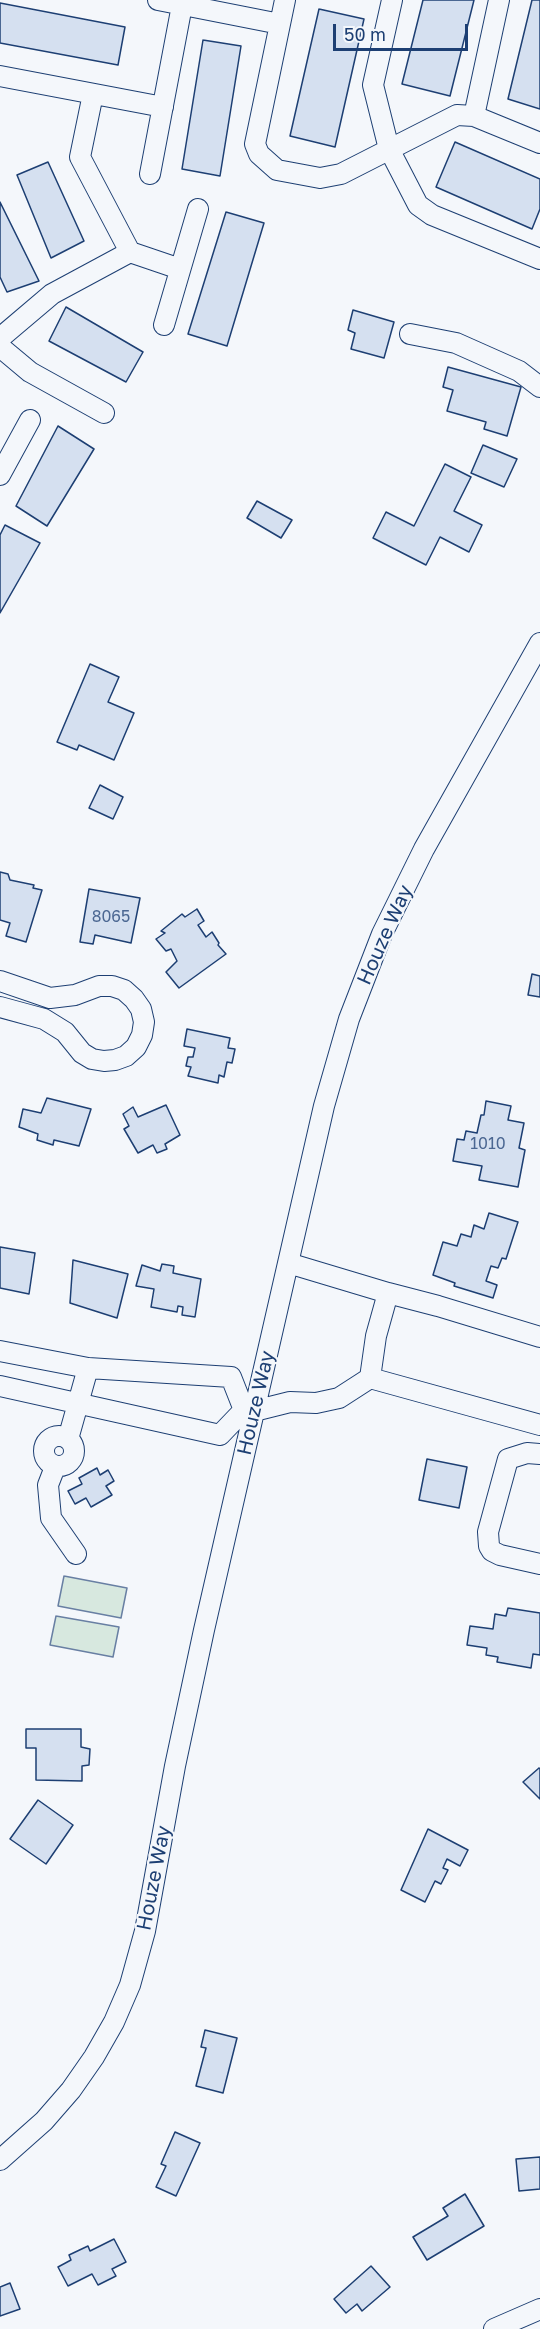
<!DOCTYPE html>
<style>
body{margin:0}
#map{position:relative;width:540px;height:2329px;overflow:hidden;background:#f4f7fb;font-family:"Golos Text",sans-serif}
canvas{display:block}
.scale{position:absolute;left:333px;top:24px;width:135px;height:27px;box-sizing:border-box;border:3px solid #1d3f73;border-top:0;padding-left:8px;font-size:18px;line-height:21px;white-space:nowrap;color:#1d3f73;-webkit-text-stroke:4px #f4f7fb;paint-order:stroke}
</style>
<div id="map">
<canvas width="540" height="2329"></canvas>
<div class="scale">50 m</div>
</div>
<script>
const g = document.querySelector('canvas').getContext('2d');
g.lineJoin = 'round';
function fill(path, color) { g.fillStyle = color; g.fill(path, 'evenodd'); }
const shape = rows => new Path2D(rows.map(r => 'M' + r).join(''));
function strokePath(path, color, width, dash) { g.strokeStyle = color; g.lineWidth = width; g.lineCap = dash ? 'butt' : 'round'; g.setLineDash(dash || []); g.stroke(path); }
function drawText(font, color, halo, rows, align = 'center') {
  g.font = font + ' "Golos Text",sans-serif'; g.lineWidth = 4.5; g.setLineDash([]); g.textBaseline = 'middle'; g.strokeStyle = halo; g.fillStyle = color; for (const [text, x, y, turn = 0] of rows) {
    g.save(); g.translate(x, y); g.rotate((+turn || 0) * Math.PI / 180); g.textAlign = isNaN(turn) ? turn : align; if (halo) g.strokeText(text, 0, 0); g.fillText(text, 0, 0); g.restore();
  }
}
const green = shape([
 [64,1576,127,1588,121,1618,58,1606,64,1576],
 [56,1616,119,1627,113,1657,50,1645,56,1616]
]);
const building = shape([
 [423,0,474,0,450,96,402,84,423,0],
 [532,0,540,0,540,109,508,99,532,0],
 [0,3,125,27,118,65,0,43,0,3],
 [319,9,364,19,335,147,290,136,319,9],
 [203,40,241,46,220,176,182,169,203,40],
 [455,142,540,179,540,209,532,229,436,187,455,142],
 [48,162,84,241,51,258,17,175,48,162],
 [0,202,39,281,7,292,0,277,0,202],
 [226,212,264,223,227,346,188,334,226,212],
 [66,307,143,352,126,382,49,341,66,307],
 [353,310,394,322,384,358,351,349,355,333,348,330,353,310],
 [448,367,521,387,507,436,484,429,486,422,447,411,453,390,443,387,448,367],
 [58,426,94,449,47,526,16,506,58,426],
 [483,445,517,459,504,487,471,473,483,445],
 [445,464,471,477,454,511,482,525,469,552,440,537,426,565,373,538,386,512,414,526,445,464],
 [257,501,292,520,281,538,247,518,257,501],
 [5,525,40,543,0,613,0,535,5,525],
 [90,664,119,677,108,702,134,713,114,760,79,745,77,750,57,742,90,664],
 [100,785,123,797,113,819,89,808,100,785],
 [0,872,8,874,10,880,34,885,33,888,42,890,26,942,6,936,10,923,0,920,0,872],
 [89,889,140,898,131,943,95,935,93,944,80,942,89,889],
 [197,909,204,921,198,925,206,937,212,932,219,943,218,945,226,954,179,988,166,972,177,961,171,949,166,951,156,939,165,933,161,931,182,914,185,917,197,909],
 [532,974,540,976,540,997,528,995,532,974],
 [187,1029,230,1038,228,1048,235,1049,232,1063,227,1062,224,1077,219,1075,218,1083,188,1076,191,1067,186,1066,188,1057,193,1057,195,1048,184,1046,187,1029],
 [47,1098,91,1109,79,1146,54,1140,53,1145,37,1140,38,1134,19,1127,23,1109,41,1113,47,1098],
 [486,1101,511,1106,508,1120,524,1123,519,1148,525,1150,518,1187,479,1180,482,1166,453,1161,457,1139,464,1140,466,1131,477,1133,481,1115,484,1115,486,1101],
 [166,1105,180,1135,165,1144,167,1149,157,1153,153,1145,138,1153,124,1129,129,1126,123,1114,133,1107,138,1117,166,1105],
 [489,1213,518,1222,506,1259,502,1258,498,1268,491,1266,486,1281,497,1285,493,1298,454,1286,455,1283,433,1275,443,1242,457,1246,461,1234,471,1237,474,1225,484,1229,489,1213],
 [0,1247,35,1253,29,1294,0,1288,0,1247],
 [73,1260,128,1274,117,1318,70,1303,73,1260],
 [162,1264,174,1266,173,1273,201,1279,195,1317,182,1315,183,1307,178,1306,177,1312,151,1307,154,1289,136,1286,142,1265,160,1271,162,1264],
 [427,1459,467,1467,459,1508,419,1500,427,1459],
 [97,1468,100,1475,108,1470,114,1481,106,1486,112,1495,91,1507,86,1498,75,1504,68,1491,82,1484,79,1478,97,1468],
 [508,1608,540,1613,540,1655,533,1654,531,1668,497,1662,498,1657,486,1655,487,1648,467,1645,470,1626,493,1629,495,1614,506,1616,508,1608],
 [26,1729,81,1729,81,1747,90,1749,89,1765,82,1766,82,1781,36,1780,36,1748,26,1748,26,1729],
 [539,1768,540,1769,540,1799,523,1782,539,1768],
 [38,1800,73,1825,46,1864,10,1839,38,1800],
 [428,1829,468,1850,460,1866,447,1859,443,1868,448,1870,441,1884,435,1881,425,1902,401,1890,428,1829],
 [205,2030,237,2038,223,2093,196,2086,206,2048,201,2047,205,2030],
 [175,2132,200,2143,176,2196,156,2187,166,2166,161,2164,175,2132],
 [540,2157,540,2189,519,2191,516,2159,540,2157],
 [465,2194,484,2226,427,2260,413,2237,448,2216,443,2208,465,2194],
 [114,2239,126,2262,112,2269,116,2276,98,2285,92,2274,68,2286,58,2267,71,2260,69,2255,88,2246,90,2251,114,2239],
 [371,2266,390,2287,362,2311,357,2304,346,2313,334,2299,371,2266],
 [10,2283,20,2309,0,2316,0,2287,10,2283]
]);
const minor = shape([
 [158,0,280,24],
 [285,0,255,144,259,154,277,170,320,178,341,174,457,115,474,116,540,143],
 [392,0,373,85,389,149,418,205,432,215,540,259],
 [0,76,163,107],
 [93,94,80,157,130,252],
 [474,116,499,0],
 [150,174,183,0],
 [164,325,198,209],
 [410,334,456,343,519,371,540,387],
 [0,338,52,294,130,252,180,269],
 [0,347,30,372,104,413],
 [0,475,30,420],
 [0,981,50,998,75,995,99,986,112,986,124,990,134,999,141,1009,144,1022,142,1035,136,1047,126,1056,115,1060,104,1061,92,1059,82,1053,65,1032,44,1019,0,1007],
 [288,1263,388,1293,438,1306,540,1337],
 [0,1351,88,1368,231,1377,244,1410],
 [370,1378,376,1336,388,1293],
 [0,1386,220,1435,244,1410],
 [244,1410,254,1411,290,1402,316,1403,339,1398,370,1378,540,1425],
 '44 1451a15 15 0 1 1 30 0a15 15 0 1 1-30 0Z',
 [68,1439,88,1368],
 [540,1454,527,1453,508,1459,488,1532,489,1546,492,1551,500,1555,540,1564],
 [55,1467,48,1485,51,1518,76,1554],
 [0,2160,44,2121,71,2090,94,2057,114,2022,130,1985,145,1931,175,1766,204,1630,324,1106,349,1019,382,934,424,849,540,643],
 [494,2329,540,2309]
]);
const numberNames = [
 ["8065",111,917],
 ["1010",488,1144]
];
const streetNames = [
 ["Houze Way",385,935,-66],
 ["Houze Way",256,1403,-77],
 ["Houze Way",154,1878,-79]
];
fill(green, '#d7e8df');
strokePath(green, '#687fa3', 1.5);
fill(building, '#d5e0f0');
strokePath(building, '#1d3f73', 1.5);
strokePath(minor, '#1d3f73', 22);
strokePath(minor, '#f4f7fb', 20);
drawText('16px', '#4b6792', null, numberNames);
drawText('20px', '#1d3f73', '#f4f7fb', streetNames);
</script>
